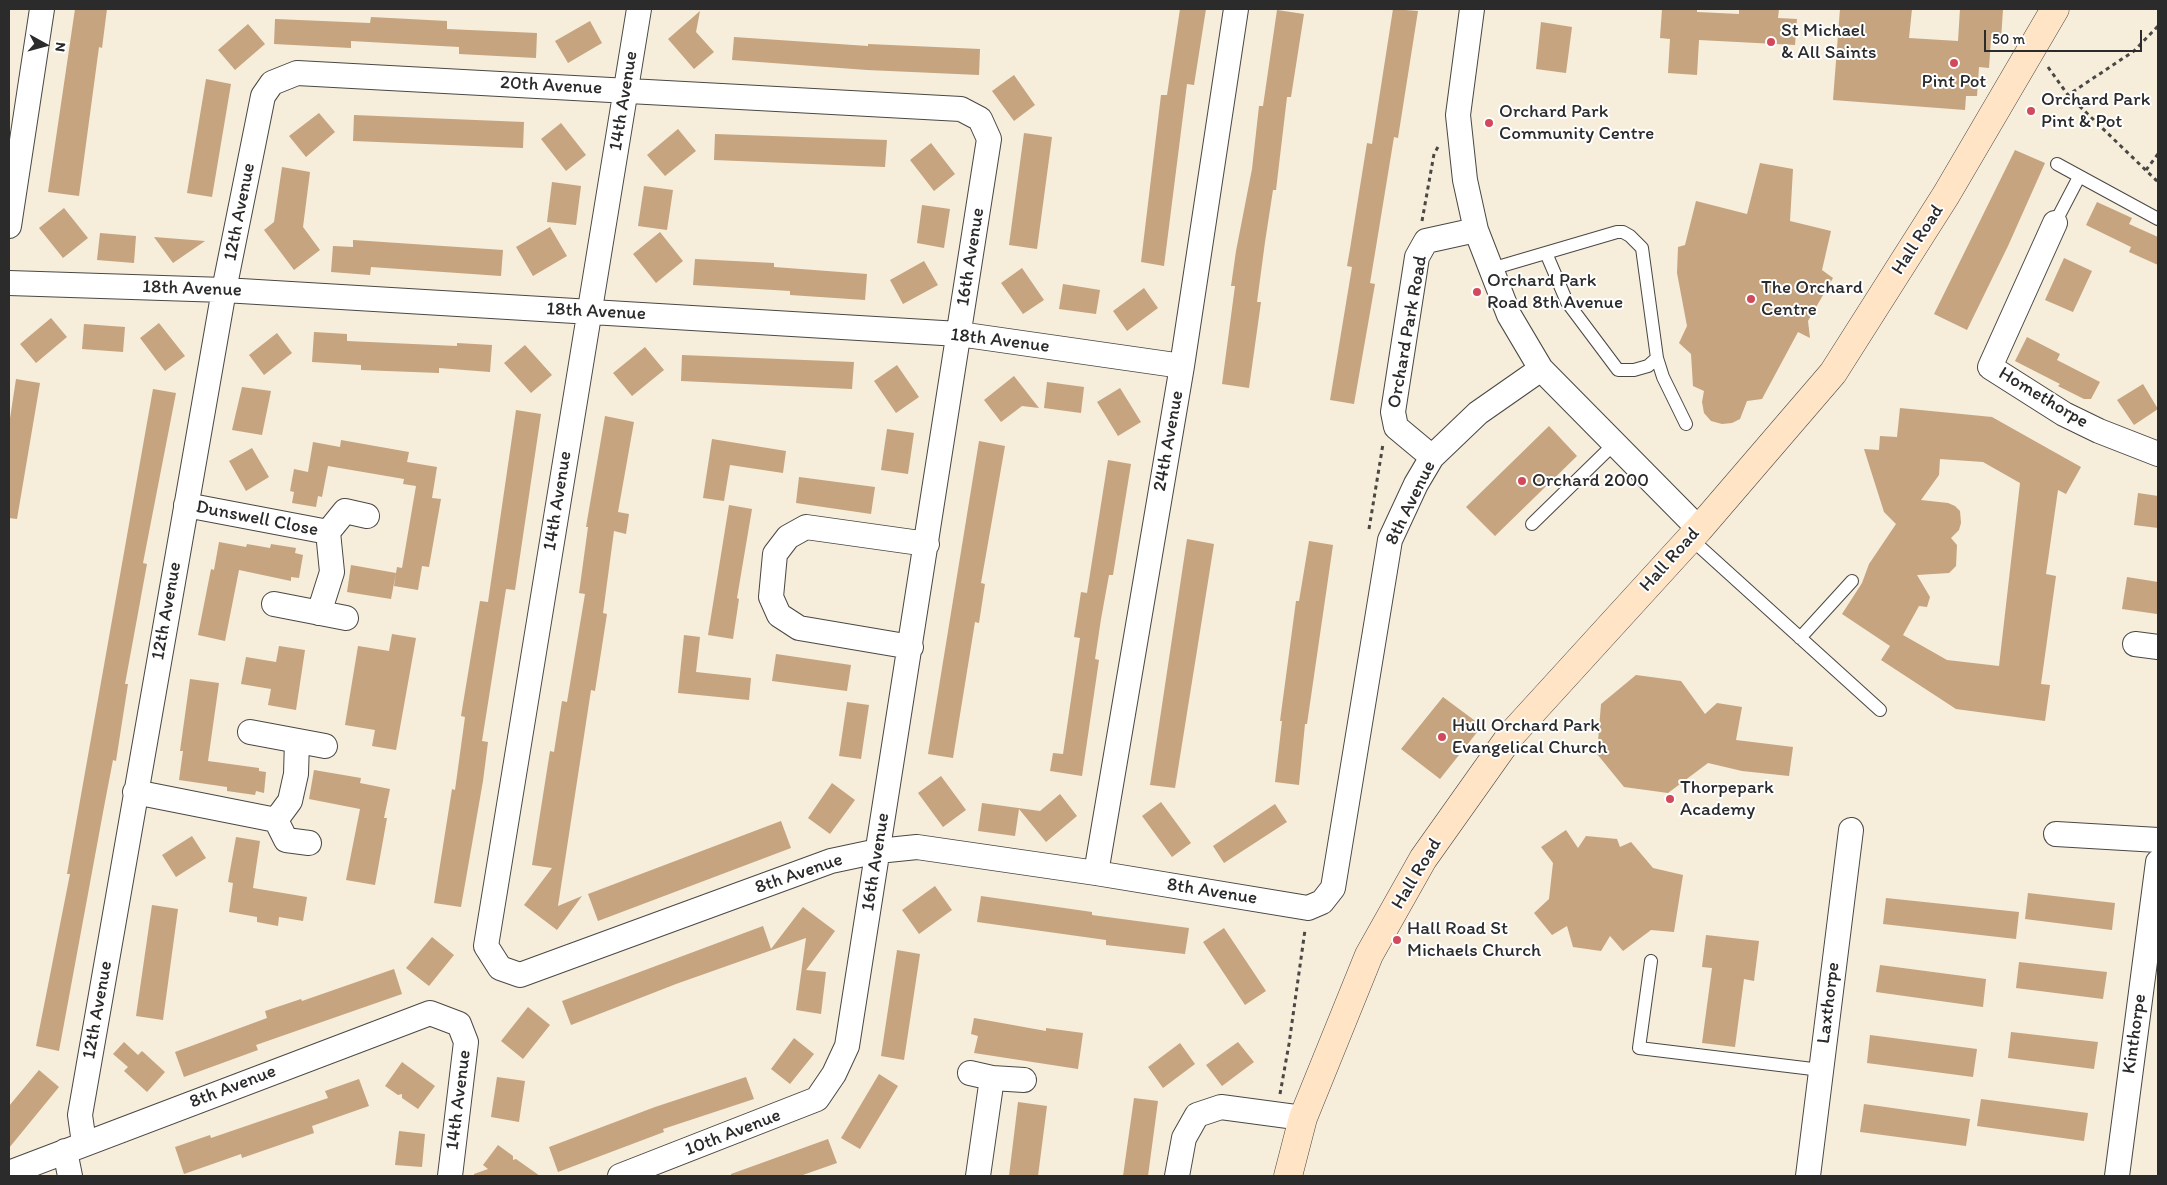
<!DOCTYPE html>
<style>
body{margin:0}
#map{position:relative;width:2167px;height:1185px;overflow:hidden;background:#f6eddb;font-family:Itim,sans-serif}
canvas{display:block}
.frame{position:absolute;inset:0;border:10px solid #2b2b2b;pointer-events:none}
.north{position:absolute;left:20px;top:20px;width:50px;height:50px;-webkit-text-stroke:4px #fff;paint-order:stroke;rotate:97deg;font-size:14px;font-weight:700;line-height:20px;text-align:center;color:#2b2b2b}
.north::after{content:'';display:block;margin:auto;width:18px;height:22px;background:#2b2b2b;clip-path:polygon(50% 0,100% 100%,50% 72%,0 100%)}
.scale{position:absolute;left:1984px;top:30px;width:158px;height:22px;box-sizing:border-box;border:2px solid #2b2b2b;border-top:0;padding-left:6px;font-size:15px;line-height:18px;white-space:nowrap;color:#2b2b2b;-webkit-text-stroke:4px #fff;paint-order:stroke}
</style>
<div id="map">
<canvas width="2167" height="1185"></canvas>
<div class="frame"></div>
<div class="north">N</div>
<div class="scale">50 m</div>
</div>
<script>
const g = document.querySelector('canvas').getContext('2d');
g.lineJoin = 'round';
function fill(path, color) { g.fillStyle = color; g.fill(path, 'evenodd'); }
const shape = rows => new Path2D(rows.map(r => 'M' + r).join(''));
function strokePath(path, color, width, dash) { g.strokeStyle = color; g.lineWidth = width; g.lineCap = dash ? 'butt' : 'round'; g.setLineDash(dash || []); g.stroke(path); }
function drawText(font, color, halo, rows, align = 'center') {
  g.font = font + ' Itim,sans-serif'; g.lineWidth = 4; g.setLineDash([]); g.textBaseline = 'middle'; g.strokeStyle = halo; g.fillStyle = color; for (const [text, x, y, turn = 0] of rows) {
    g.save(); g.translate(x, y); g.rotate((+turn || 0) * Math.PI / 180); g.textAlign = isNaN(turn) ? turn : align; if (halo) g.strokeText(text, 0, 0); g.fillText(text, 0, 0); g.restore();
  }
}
const building = shape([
 [75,9,107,9,102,48,99,47,79,196,48,192],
 [1180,9,1206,9,1194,85,1187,84,1164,266,1141,262,1161,95,1167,95],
 [1393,9,1418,11,1398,138,1394,137,1375,253,1370,283,1375,284,1354,404,1330,400,1352,267,1347,266,1350,249,1367,143,1372,144],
 [1662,9,1697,9,1697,12,1739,14,1739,9,1779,9,1778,18,1797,19,1795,45,1699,40,1697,75,1668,73,1670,39,1660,38],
 [1840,9,1912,9,1909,38,1958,41,1960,9,2003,9,2001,40,1991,39,1989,68,1979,67,1977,96,1966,96,1965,110,1833,100],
 [1277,10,1304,14,1291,97,1287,97,1276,190,1273,190,1265,242,1257,302,1261,302,1249,388,1222,384,1235,286,1231,286,1236,251,1252,169,1259,106,1263,106],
 [700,11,696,32,714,52,694,69,668,39],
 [371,17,447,21,447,29,537,33,536,58,459,54,459,47,351,41,351,48,274,44,275,19,370,23],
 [590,21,602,43,568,63,555,41],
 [1541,22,1572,27,1566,73,1536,69],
 [248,24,265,44,235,70,218,50],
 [734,37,868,46,868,44,980,49,979,75,867,70,732,60],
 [1014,75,1035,105,1014,121,992,91],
 [206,79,231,84,212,197,187,193],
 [319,113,335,132,306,157,289,136],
 [354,115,524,122,523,148,353,141],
 [561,123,586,155,566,171,541,139],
 [678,129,696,151,665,176,647,155],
 [1024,133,1052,137,1037,249,1009,245],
 [715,134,887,140,885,167,714,160],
 [931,143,955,174,934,191,910,160],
 [2015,150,2045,163,2008,246,1967,330,1934,314],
 [1760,163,1793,169,1790,221,1831,231,1822,270,1833,278,1808,321,1810,338,1798,332,1762,399,1747,401,1740,419,1732,423,1722,424,1711,421,1704,413,1702,402,1704,391,1693,386,1691,354,1679,343,1687,326,1677,273,1678,247,1685,245,1696,201,1747,214],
 [282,167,310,172,303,227,320,250,294,270,264,230,274,222],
 [552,182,581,186,576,225,547,222],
 [644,186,673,190,667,230,638,226],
 [2097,202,2132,218,2129,224,2158,237,2158,265,2129,252,2131,247,2086,225],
 [922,205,950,209,944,248,917,243],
 [64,208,88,238,63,258,39,228],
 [550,227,567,256,533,276,516,247],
 [660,232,683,261,656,283,633,254],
 [100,233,136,236,134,263,97,260],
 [154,237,205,241,173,263],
 [353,240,503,250,501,276,371,267,370,275,331,272,333,246,353,247],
 [2064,258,2092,271,2073,312,2045,300],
 [695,259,774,263,774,267,867,274,865,300,790,295,790,291,693,285],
 [924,261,938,285,903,304,890,280],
 [1022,268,1044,300,1023,314,1001,283],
 [1063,284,1100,290,1096,314,1059,309],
 [1144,288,1158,308,1127,331,1113,311],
 [51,318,67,337,36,363,20,344],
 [159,323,185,356,165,371,140,338],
 [84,324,125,327,123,352,82,349],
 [314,332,347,334,347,341,457,346,457,343,492,345,490,372,439,368,439,373,361,370,361,365,312,362],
 [277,333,292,353,264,375,249,355],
 [2027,337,2060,354,2057,360,2100,382,2091,399,2084,399,2058,386,2060,384,2015,361],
 [525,345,552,375,531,393,504,363],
 [645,347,664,370,632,396,613,373],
 [682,355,854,362,852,389,681,381],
 [897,365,919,397,896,413,874,381],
 [1014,376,1039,408,1022,406,1001,422,984,400],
 [16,379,40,383,17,519,9,518,9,425],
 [1047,382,1084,387,1081,413,1044,408],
 [2143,384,2158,409,2134,425,2117,400],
 [242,387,271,391,262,435,232,430],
 [1120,388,1141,422,1118,436,1097,402],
 [153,389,176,393,143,563,147,564,125,684,128,684,116,761,113,760,104,807,59,1051,36,1046,70,874,67,874],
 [1900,408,1992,417,2081,467,2066,494,2058,490,2046,574,2056,576,2041,684,2050,685,2045,721,1956,709,1881,660,1890,646,1842,614,1862,583,1869,564,1896,524,1884,512,1864,449,1879,450,1880,436,1897,437],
 [1940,459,1983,462,2020,483,1999,666,1947,660,1903,635,1919,606,1927,607,1930,597,1917,575,1949,573,1956,566,1957,545,1951,538,1959,530,1961,523,1960,511,1955,506,1948,503,1921,500,1939,475],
 [516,410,541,414,515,590,506,589,482,741,488,742,483,781,461,907,434,903,452,789,455,790,465,717,461,716,480,601,488,602],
 [605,416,634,422,618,512,629,514,626,534,614,531,603,613,607,614,595,691,591,690,558,906,582,896,557,930,524,905,552,868,532,865,550,751,554,752,562,701,567,702,585,594,579,593,588,527,586,527],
 [1549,426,1577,456,1495,536,1466,507],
 [887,429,914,433,908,474,881,470],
 [712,439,786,451,783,473,730,465,724,501,703,498],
 [341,440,409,452,407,462,437,467,432,498,441,499,429,567,422,566,418,590,394,586,396,573,391,599,347,592,351,565,396,573,397,567,402,568,416,486,403,484,404,479,328,466,322,497,318,496,316,507,292,503,294,492,290,491,294,469,308,472,313,442,340,447],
 [979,441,1005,446,981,583,985,584,979,623,975,622,953,758,928,754],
 [252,448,269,477,246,491,229,461],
 [1108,460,1131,464,1113,575,1109,575,1101,619,1095,659,1099,660,1082,776,1050,771,1053,753,1063,754,1080,638,1074,637,1081,592,1087,593],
 [799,477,875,487,871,514,796,503],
 [2138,493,2158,496,2158,528,2134,525],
 [729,505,752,509,737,598,739,599,733,639,708,635],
 [1187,539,1214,544,1175,788,1150,785],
 [1309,541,1333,545,1307,724,1305,724,1299,785,1275,782,1282,721,1280,721,1296,601,1299,601],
 [219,542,246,547,247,544,270,548,271,544,296,548,295,553,303,555,299,578,291,577,291,581,239,570,225,641,198,635,211,569,214,570],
 [2127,577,2158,582,2157,614,2122,609],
 [392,634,416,638,396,750,372,746,375,730,345,725,358,646,389,651],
 [684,635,700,637,696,672,751,678,749,700,678,693],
 [279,646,305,650,296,710,268,705,271,689,241,684,246,657,276,662],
 [776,654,851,665,847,691,772,681],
 [1636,675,1681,681,1705,714,1717,703,1742,707,1736,740,1793,747,1789,776,1742,771,1708,763,1668,793,1624,787,1597,754,1601,704],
 [190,679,219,683,208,761,259,768,259,771,266,772,264,793,256,791,255,795,227,791,227,787,179,780,183,751,180,751],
 [1443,697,1482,726,1440,779,1401,749],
 [847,702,869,705,861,759,839,756],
 [314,770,361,778,360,783,390,789,384,818,387,818,375,885,346,880,360,809,309,799],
 [941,776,966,810,943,827,918,793],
 [832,783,855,800,830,834,808,818],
 [1060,794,1077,816,1046,842,1019,809,1015,836,978,831,982,803,1040,811],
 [1161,802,1191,843,1172,857,1142,816],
 [1275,804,1287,822,1224,863,1213,846],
 [781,821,791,848,598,921,588,894],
 [1566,830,1578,848,1586,836,1617,839,1620,847,1631,842,1653,868,1683,875,1674,932,1651,930,1623,951,1610,936,1601,951,1573,947,1567,926,1552,935,1534,913,1549,899,1553,863,1541,847],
 [192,836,206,858,176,877,162,855],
 [236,837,260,841,253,888,307,897,303,921,279,917,278,926,257,922,257,917,229,912,233,883,228,882],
 [935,886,952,910,919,934,902,910],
 [2028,893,2115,903,2112,930,2025,919],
 [981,896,1092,912,1092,915,1189,928,1185,954,1106,945,1106,940,977,922],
 [1886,898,2019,912,2016,939,1883,924],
 [152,905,178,909,163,1020,136,1016],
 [803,907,835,931,806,970,826,972,821,1014,796,1010,806,938,676,984,571,1025,562,1001,763,926,771,949],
 [1224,928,1266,991,1245,1005,1203,942],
 [1706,935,1759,941,1754,981,1744,979,1735,1047,1702,1043,1712,968,1702,967],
 [432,937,454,955,429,986,406,968],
 [897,950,920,954,904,1060,881,1056],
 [2019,962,2107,972,2103,999,2016,988],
 [1880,965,1986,979,1983,1007,1876,992],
 [394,969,402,994,256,1045,258,1050,184,1077,175,1052,267,1018,265,1011,301,999,302,1001],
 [528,1007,550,1025,523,1059,501,1041],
 [974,1018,1046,1031,1046,1028,1083,1033,1078,1069,974,1053,978,1036,971,1034],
 [2011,1032,2098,1042,2094,1069,2008,1058],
 [1870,1035,1977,1049,1973,1077,1867,1063],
 [794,1038,814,1054,790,1084,771,1069],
 [124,1042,138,1055,142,1051,165,1072,147,1092,124,1071,128,1067,113,1054],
 [1238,1042,1254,1062,1222,1086,1206,1065],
 [1180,1043,1195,1064,1163,1088,1148,1067],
 [402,1062,435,1086,418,1109,402,1098,402,1094,398,1095,385,1086],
 [39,1070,59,1087,9,1148,9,1106],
 [879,1074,898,1086,860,1149,841,1138],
 [497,1077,525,1081,519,1122,491,1117],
 [746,1077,754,1099,663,1129,664,1132,558,1172,549,1147,655,1107],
 [359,1079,369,1106,312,1126,314,1133,242,1158,241,1154,184,1174,175,1147,210,1135,211,1138,328,1098,325,1091],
 [1134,1098,1158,1101,1148,1176,1123,1176],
 [1981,1099,2088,1113,2084,1141,1977,1126],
 [1018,1102,1047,1106,1038,1176,1009,1176],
 [1864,1104,1970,1119,1966,1146,1860,1132],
 [399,1131,425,1134,422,1167,395,1165],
 [828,1139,837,1163,800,1176,731,1176,731,1174],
 [498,1145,513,1156,513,1160,516,1159,540,1176,474,1176,474,1174,488,1169,483,1165]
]);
const path = shape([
 [2048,67,2068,95,2134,51,2158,26],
 [2068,95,2158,182],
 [2146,170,2158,154],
 [1422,221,1434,154,1438,147],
 [1369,529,1383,444],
 [1280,1094,1289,1044,1305,930]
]);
const lane = shape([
 [2057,164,2158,219],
 [2055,223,2079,177],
 [1546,253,1567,302,1618,370,1634,370,1648,366,1657,358],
 [1491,269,1617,232,1623,232,1630,236,1642,248,1657,358,1663,377,1686,424],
 [1532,524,1614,444],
 [1690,538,1880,710],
 [1800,638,1852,581],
 [1651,961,1639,1048,1821,1070]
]);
const street = shape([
 [639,9,486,946,500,968,520,975,831,861,878,851,917,847,1096,873,1308,908,1322,902,1333,888,1390,540,1416,484,1432,457,1478,413,1541,369],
 [1472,9,1458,115,1465,180,1476,230,1509,315,1541,369,1699,529],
 [2055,223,1990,367,2064,414,2099,431,2158,454],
 [9,226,42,9],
 [9,283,224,290,959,334,1182,366],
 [1432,457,1396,427,1393,412,1417,257,1426,241,1476,230],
 [186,505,328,532,345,511,367,516],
 [274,604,346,618],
 [319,613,332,572,328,532],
 [2135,644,2158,647],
 [911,647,799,628,779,615,771,597,775,554,788,537,806,527,927,544],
 [250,732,325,746],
 [135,792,276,820,286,840,309,843],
 [276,820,290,801,296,774,297,741],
 [2056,834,2158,840],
 [1096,873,1182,366,1236,9],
 [970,1073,992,1078,1024,1080],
 [84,1143,80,1115,224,290,263,96,272,83,297,73,961,109,980,119,989,139,847,1046,834,1074,817,1099,620,1176],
 [65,1151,70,1176],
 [9,1173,430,1013,459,1024,466,1042,450,1176],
 [978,1176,992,1078],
 [1177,1176,1184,1138,1197,1115,1221,1107,1303,1118],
 [1808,1176,1851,830],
 [2117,1176,2158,862]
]);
const secondary = shape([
 [1288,1176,1303,1118,1369,955,1423,859,1511,735,1699,529,1833,373,1946,195,2055,9]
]);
const markers = [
 [1771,42,5,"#d1495b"],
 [1954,63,5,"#d1495b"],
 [2031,111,5,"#d1495b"],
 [1489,123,5,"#d1495b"],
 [1477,292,5,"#d1495b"],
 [1751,299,5,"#d1495b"],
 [1522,481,5,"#d1495b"],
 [1442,737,5,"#d1495b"],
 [1670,799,5,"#d1495b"],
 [1397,940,5,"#d1495b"]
];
const poiNames = [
 ["St Michael",1781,31],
 ["& All Saints",1781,53],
 ["Pint Pot",1954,82,"center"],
 ["Orchard Park",2041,100],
 ["Pint & Pot",2041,122],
 ["Orchard Park",1499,112],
 ["Community Centre",1499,134],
 ["Orchard Park",1487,281],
 ["Road 8th Avenue",1487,303],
 ["The Orchard",1761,288],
 ["Centre",1761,310],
 ["Orchard 2000",1532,481],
 ["Hull Orchard Park",1452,726],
 ["Evangelical Church",1452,748],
 ["Thorpepark",1680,788],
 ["Academy",1680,810],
 ["Hall Road St",1407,929],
 ["Michaels Church",1407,951]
];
const streetNames = [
 ["20th Avenue",551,86,3],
 ["14th Avenue",624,101,-81],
 ["12th Avenue",240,212,-79],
 ["Hall Road",1918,240,-57],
 ["16th Avenue",971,257,-81],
 ["18th Avenue",192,289,2],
 ["18th Avenue",596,312,3],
 ["Orchard Park Road",1408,332,-80],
 ["18th Avenue",1000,341,7],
 ["Homethorpe",2043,398,31],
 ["24th Avenue",1169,441,-80],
 ["14th Avenue",558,501,-81],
 ["8th Avenue",1411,503,-64],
 ["Dunswell Close",257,519,11],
 ["Hall Road",1670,560,-48],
 ["12th Avenue",167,611,-80],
 ["16th Avenue",876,862,-81],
 ["8th Avenue",799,874,-19],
 ["Hall Road",1417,874,-59],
 ["8th Avenue",1212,892,9],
 ["Laxthorpe",1829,1003,-83],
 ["12th Avenue",98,1010,-80],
 ["Kinthorpe",2135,1034,-82],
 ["8th Avenue",233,1087,-21],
 ["14th Avenue",459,1100,-83],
 ["10th Avenue",733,1133,-21]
];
fill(building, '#c5a47f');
strokePath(lane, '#494845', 14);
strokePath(street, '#494845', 26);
strokePath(secondary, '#494845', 29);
strokePath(path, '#494845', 3, [4, 4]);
strokePath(lane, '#fff', 12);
strokePath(street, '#fff', 24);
strokePath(secondary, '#ffe4c6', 28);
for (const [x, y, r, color] of markers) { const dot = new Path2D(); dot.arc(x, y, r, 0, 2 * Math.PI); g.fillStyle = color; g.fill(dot); strokePath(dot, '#fff', 2); }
drawText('19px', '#2b2b2b', '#fff', poiNames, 'left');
drawText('19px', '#2b2b2b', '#fff', streetNames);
</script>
